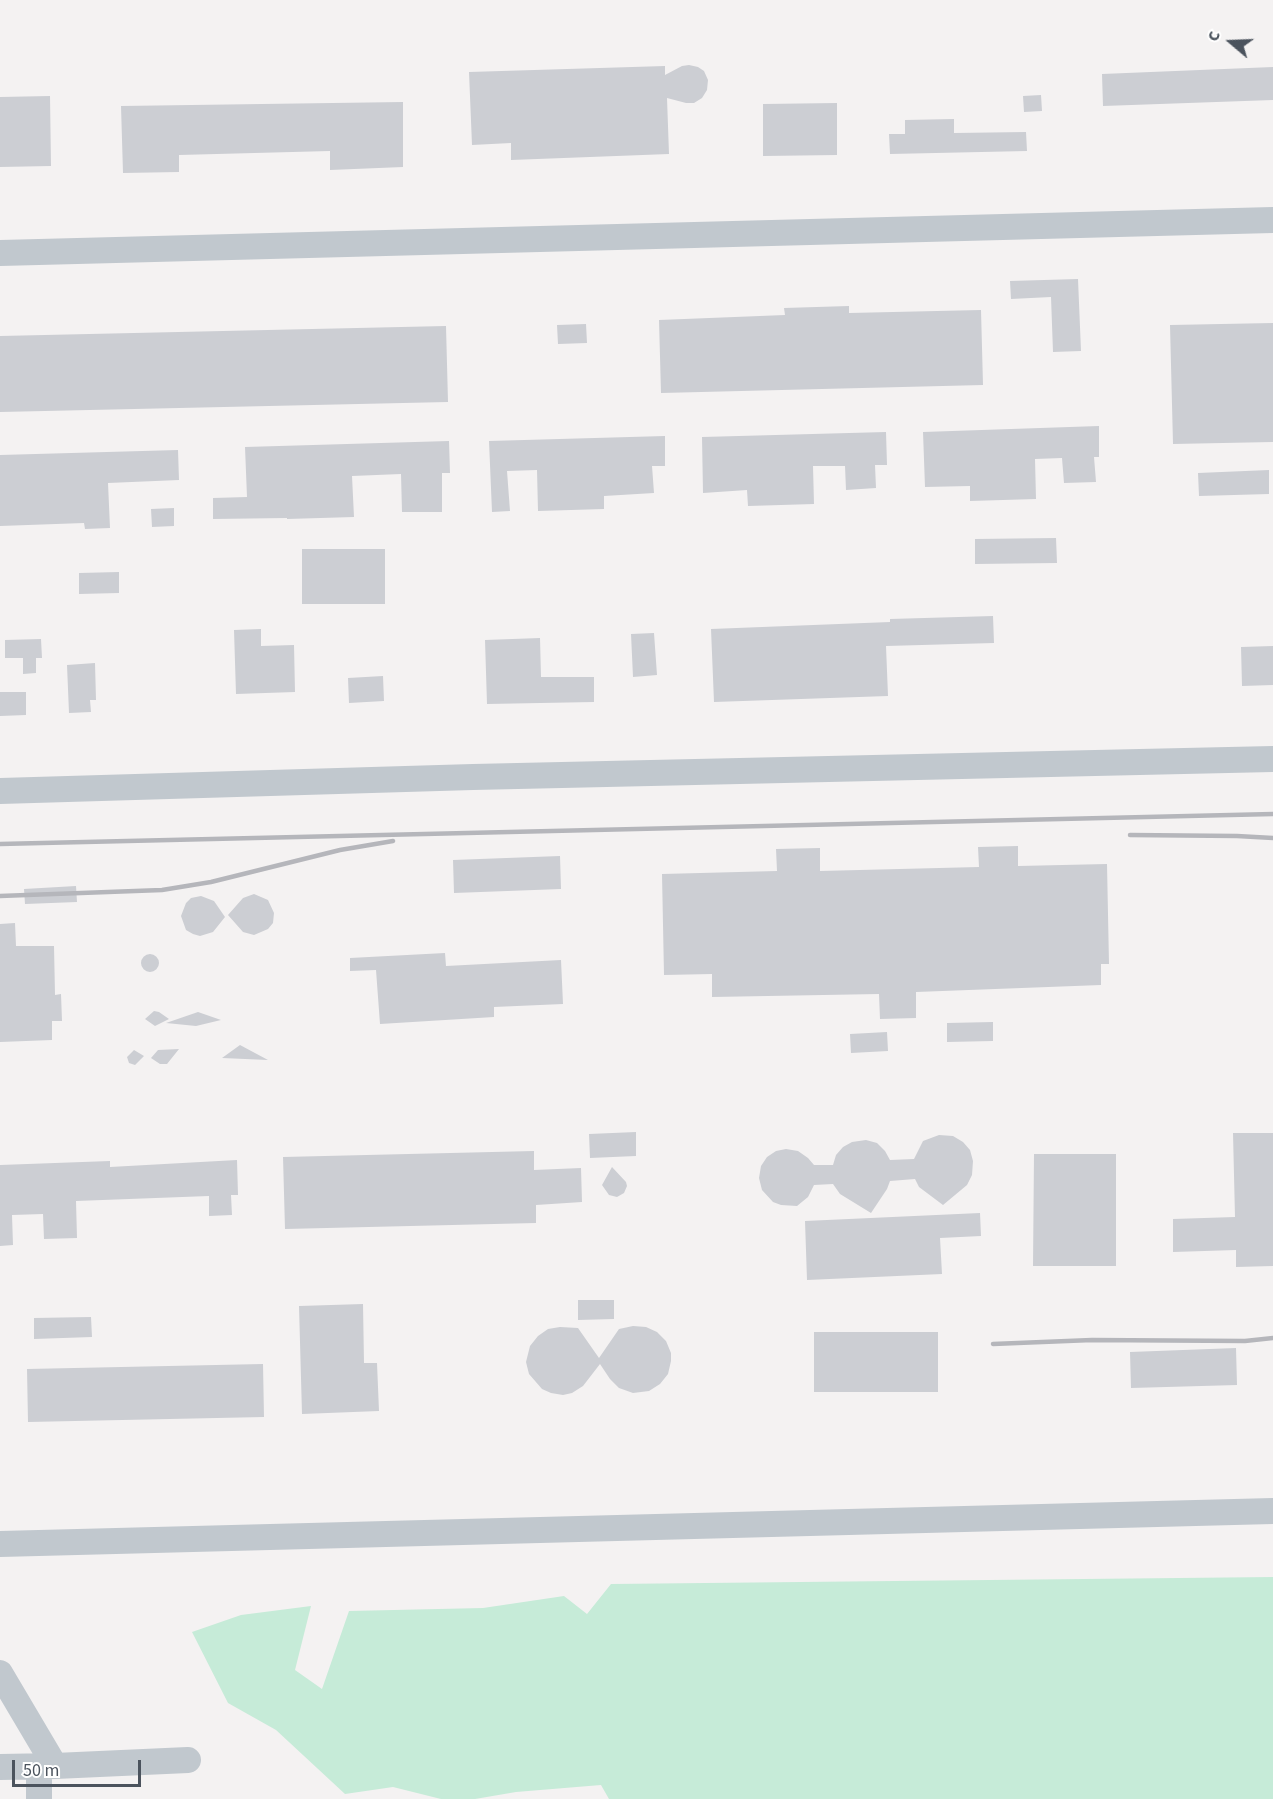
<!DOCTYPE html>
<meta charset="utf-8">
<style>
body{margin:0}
#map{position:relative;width:1273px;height:1799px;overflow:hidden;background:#f4f2f2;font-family:"Source Sans 3",sans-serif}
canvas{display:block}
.north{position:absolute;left:1201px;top:12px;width:60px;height:60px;-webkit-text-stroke:4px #fff;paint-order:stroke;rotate:289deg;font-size:16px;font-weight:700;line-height:24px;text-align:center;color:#4b535d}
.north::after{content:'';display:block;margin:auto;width:21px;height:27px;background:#4b535d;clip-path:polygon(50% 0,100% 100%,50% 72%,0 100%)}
.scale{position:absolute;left:12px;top:1760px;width:129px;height:27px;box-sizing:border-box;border:3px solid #4b535d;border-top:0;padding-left:8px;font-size:18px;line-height:21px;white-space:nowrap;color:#4b535d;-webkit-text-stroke:4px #fff;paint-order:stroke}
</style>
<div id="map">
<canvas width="1273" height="1799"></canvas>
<div class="north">С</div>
<div class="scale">50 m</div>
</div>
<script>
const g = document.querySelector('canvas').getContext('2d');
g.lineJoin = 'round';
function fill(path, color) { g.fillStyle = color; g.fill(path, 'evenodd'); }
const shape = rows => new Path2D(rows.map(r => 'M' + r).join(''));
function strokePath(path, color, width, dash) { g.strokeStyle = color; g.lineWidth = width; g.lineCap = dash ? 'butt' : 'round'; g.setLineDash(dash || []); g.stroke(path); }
const green = shape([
 [1273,1577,1273,1799,609,1799,601,1785,516,1792,475,1799,441,1799,393,1787,345,1794,276,1730,228,1703,192,1632,241,1615,311,1606,295,1670,322,1689,349,1611,483,1608,564,1596,587,1614,611,1584]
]);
const building = shape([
 [689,65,698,67,704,71,708,80,707,90,702,98,694,103,686,103,667,98,669,154,511,160,511,143,472,145,469,72,665,66,665,75,682,66],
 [1273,67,1273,100,1103,106,1102,74],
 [1041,95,1042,111,1024,112,1023,96],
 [50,96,51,166,0,167,0,97],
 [403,102,403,167,330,170,330,151,179,155,179,172,123,173,121,106],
 [837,103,837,155,763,156,763,104],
 [954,119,954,133,1026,132,1027,151,890,154,889,134,905,134,905,120],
 [1078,279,1081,351,1053,352,1051,297,1011,299,1010,281],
 [849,306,849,313,981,310,983,385,661,393,659,320,785,315,784,308],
 [1273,323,1273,442,1173,444,1170,325],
 [586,324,587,343,558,344,557,325],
 [446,326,448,402,0,412,0,336],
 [1099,426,1099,457,1094,457,1096,482,1064,483,1062,458,1035,459,1036,499,970,501,970,486,925,487,923,432],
 [886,432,887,465,875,465,876,488,846,490,845,466,813,466,814,504,748,506,747,490,703,493,702,437],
 [665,436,665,466,652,466,654,493,604,496,604,509,538,511,537,470,507,471,510,511,492,512,489,441],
 [449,441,450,473,442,473,442,512,402,512,401,474,352,476,354,517,287,519,287,518,213,519,213,498,247,497,245,447],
 [178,450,179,480,108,483,110,528,85,529,84,523,0,526,0,455],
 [1269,470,1269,494,1199,496,1198,473],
 [174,508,174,526,152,527,151,509],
 [1056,538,1057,563,975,564,975,539],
 [302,549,385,549,385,604,302,604],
 [119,572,119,593,79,594,79,573],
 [993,616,994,643,886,646,888,696,714,702,711,629,890,622,890,619],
 [261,629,261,646,294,645,295,692,236,694,234,630],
 [654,633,657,675,633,677,631,634],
 [540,638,541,677,594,677,594,702,487,704,485,640],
 [41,639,42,658,36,658,36,673,23,674,23,658,5,658,5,640],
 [1273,646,1273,685,1242,686,1241,647],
 [95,663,96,700,90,700,91,712,69,713,67,665],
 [383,676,384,701,349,703,348,678],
 [0,692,26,692,26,715,0,716],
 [1018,846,1018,866,1107,864,1109,964,1101,964,1101,985,916,992,916,1018,880,1019,879,994,712,997,712,974,664,975,662,874,777,871,776,849,820,848,820,871,979,867,978,847],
 [560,856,561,889,454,893,453,860],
 [76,886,77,902,25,904,24,889],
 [254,894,268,900,274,913,273,923,268,929,254,935,243,932,228,915,243,898],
 [201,896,214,901,225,917,213,932,200,936,193,934,186,930,181,916,186,903,191,898],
 [15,923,16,946,54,946,55,995,61,994,62,1021,52,1021,52,1040,0,1042,0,924],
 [445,953,446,966,561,960,563,1004,494,1007,494,1017,380,1024,376,970,350,971,350,958],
 '141 963a9 9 0 1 1 18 0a9 9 0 1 1-18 0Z',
 [154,1011,159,1012,169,1019,155,1026,145,1019],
 [198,1012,221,1020,196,1026,166,1023],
 [993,1022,993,1041,947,1042,947,1023],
 [887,1032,888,1051,851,1053,850,1034],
 [240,1045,268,1060,222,1058],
 [179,1049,167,1064,160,1064,151,1058,158,1050],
 [134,1050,144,1056,135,1065,129,1063,127,1057],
 [636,1132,636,1156,590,1158,589,1134],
 [1233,1133,1273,1133,1273,1266,1236,1267,1236,1250,1173,1252,1173,1219,1235,1217],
 [939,1135,953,1136,963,1142,970,1150,973,1161,972,1175,967,1185,943,1205,919,1187,915,1179,890,1181,887,1189,871,1213,840,1194,833,1184,814,1185,808,1197,797,1206,781,1205,773,1202,762,1190,759,1178,761,1166,767,1157,776,1151,786,1149,798,1151,808,1158,814,1165,833,1165,836,1155,843,1147,852,1142,866,1140,877,1143,885,1151,890,1160,914,1159,923,1141],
 [534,1151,534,1170,581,1168,582,1202,536,1205,536,1223,285,1229,283,1157],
 [1034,1154,1116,1154,1116,1266,1033,1266],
 [237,1160,238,1195,231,1195,232,1215,209,1216,209,1196,76,1201,77,1238,44,1239,43,1214,12,1215,13,1245,0,1246,0,1165,110,1161,110,1167],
 [612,1167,626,1182,627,1186,624,1193,617,1197,609,1195,602,1185],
 [980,1213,981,1236,940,1238,942,1274,807,1280,805,1221],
 [578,1300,614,1300,614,1319,578,1320],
 [363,1304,364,1363,377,1363,379,1411,302,1414,299,1306],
 [91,1317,92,1337,34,1339,34,1318],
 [633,1326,646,1327,657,1332,666,1341,671,1353,671,1361,668,1374,660,1384,649,1391,633,1393,619,1388,610,1379,600,1364,583,1386,572,1393,563,1395,551,1393,542,1389,529,1374,526,1362,530,1346,538,1336,548,1329,560,1327,578,1328,599,1358,619,1329],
 [814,1332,938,1332,938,1392,814,1392],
 [1236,1348,1237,1385,1131,1388,1130,1352],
 [263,1364,264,1417,28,1422,27,1369]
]);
const minor = shape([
 [0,253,1273,220],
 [0,791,473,777,1273,759],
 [0,1544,1273,1511],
 [0,1673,55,1766,188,1760],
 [39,1766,39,1799],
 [0,1767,55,1766]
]);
const rail = shape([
 [1130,835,1237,836,1273,838],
 [0,844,1273,814],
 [0,896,162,890,211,882,340,850,393,841],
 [993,1344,1092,1340,1245,1341,1273,1338]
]);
fill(green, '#c6ebd8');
fill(building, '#ccced3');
strokePath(minor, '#c1c8ce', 26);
strokePath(rail, '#b5b6bb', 4.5);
</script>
